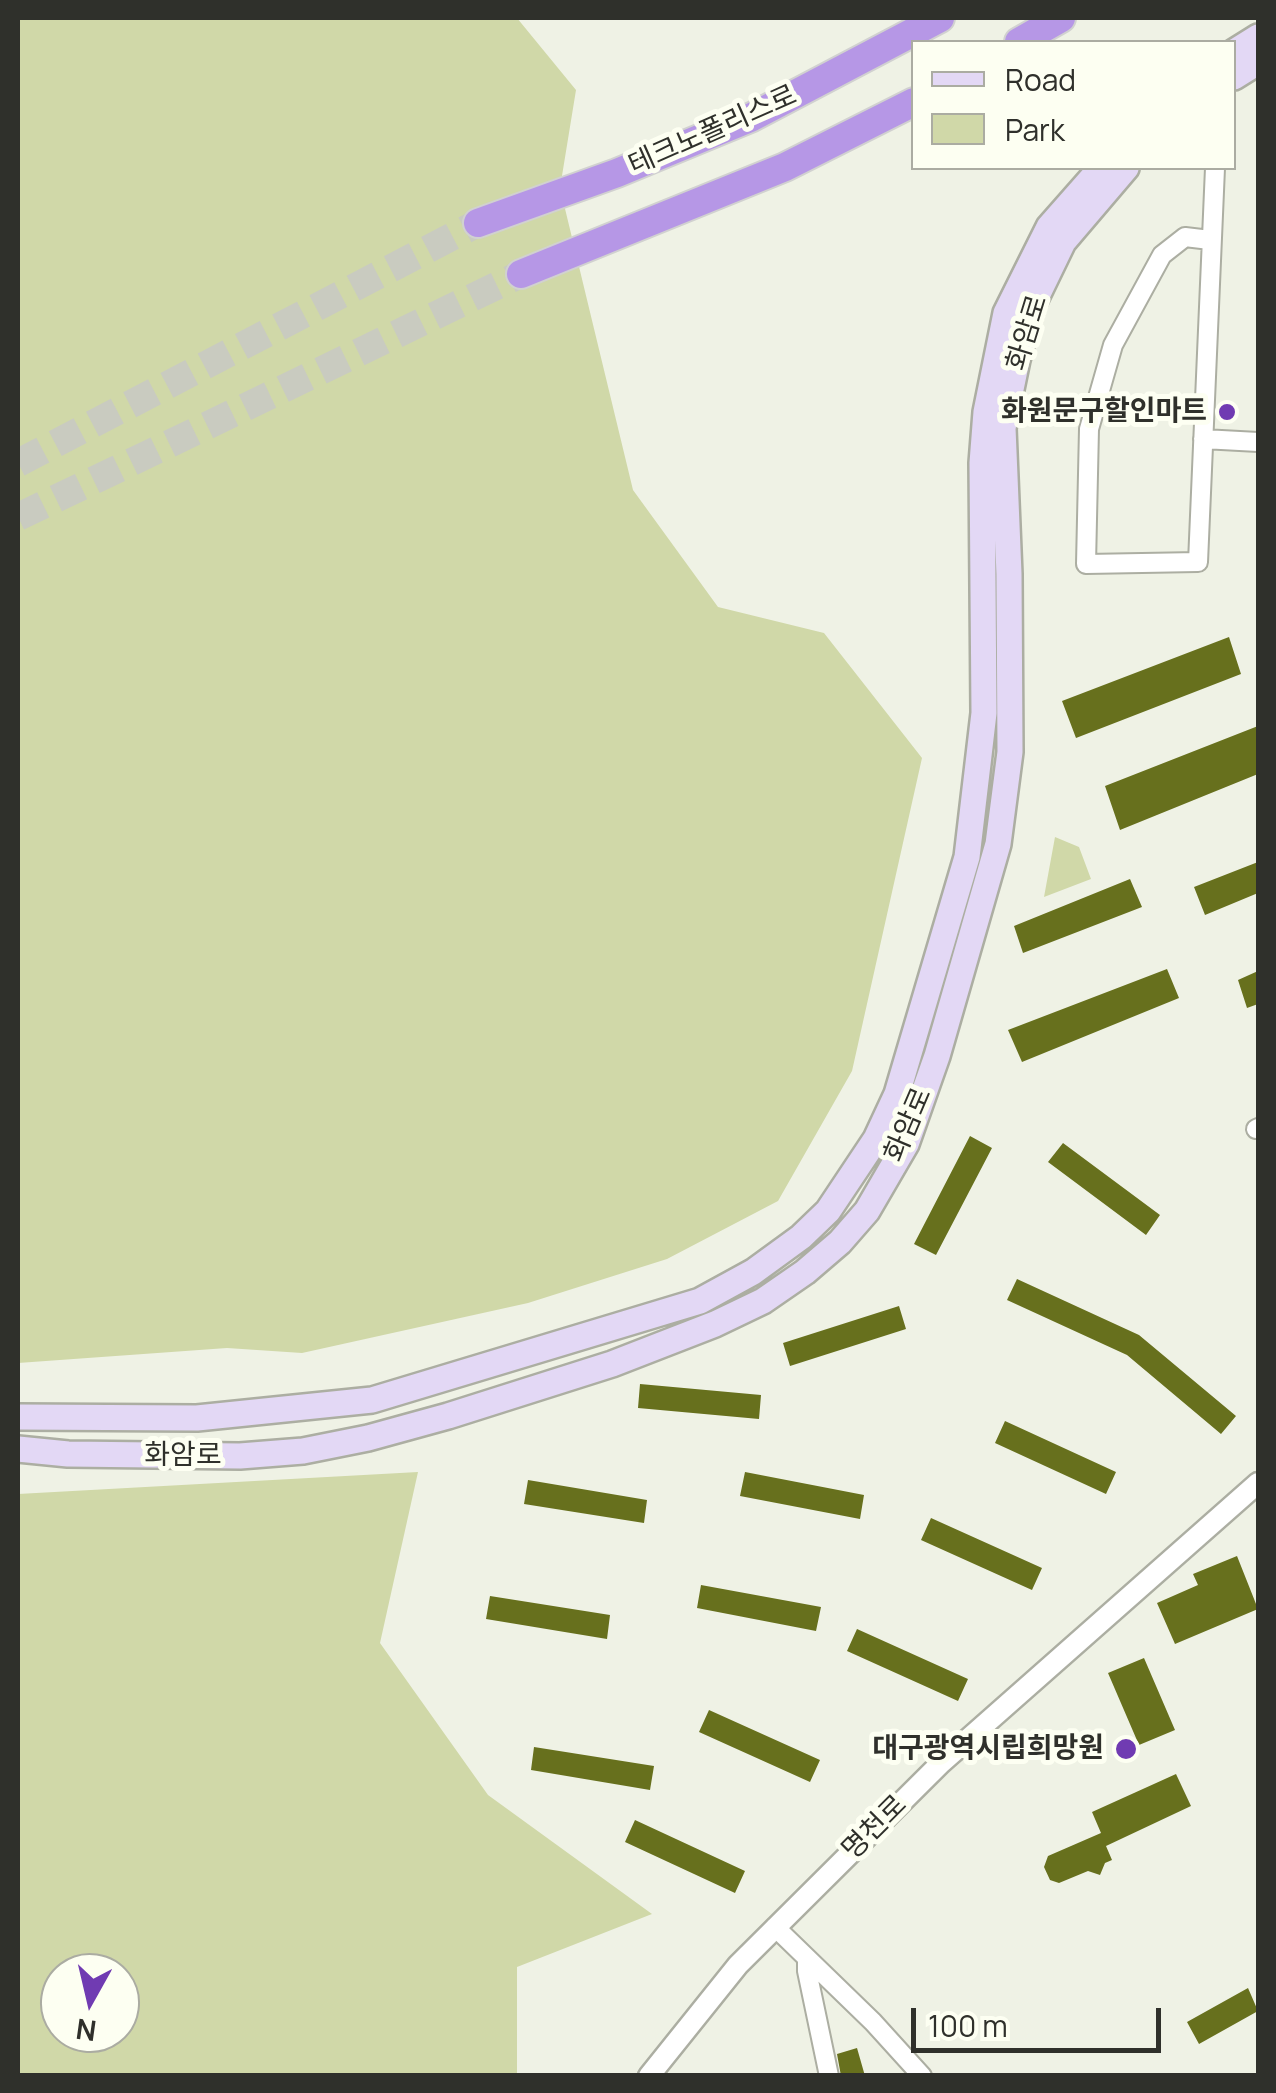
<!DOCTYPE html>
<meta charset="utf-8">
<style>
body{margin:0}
#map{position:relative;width:1276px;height:2093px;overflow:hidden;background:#eff2e5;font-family:Manrope,sans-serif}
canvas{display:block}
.frame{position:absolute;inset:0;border:20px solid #2f302b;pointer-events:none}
.legend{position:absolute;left:911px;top:40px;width:325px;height:130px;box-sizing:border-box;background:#fdfff2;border:2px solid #abaca2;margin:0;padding:12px 18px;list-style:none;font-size:30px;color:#2f302b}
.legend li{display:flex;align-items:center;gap:20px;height:50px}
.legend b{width:50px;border:2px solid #abaca2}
.north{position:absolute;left:40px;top:1953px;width:100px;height:100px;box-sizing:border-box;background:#fdfff2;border:2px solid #abaca2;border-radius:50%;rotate:188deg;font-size:28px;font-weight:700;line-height:40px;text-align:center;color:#2f302b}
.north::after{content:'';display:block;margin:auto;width:35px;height:45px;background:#703bb2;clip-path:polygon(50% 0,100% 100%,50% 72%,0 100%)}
.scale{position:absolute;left:911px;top:2008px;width:250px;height:45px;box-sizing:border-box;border:5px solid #2f302b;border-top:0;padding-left:12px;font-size:30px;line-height:35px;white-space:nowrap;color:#2f302b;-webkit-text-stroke:8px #fdfff2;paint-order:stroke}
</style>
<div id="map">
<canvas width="1276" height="2093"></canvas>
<div class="frame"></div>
<ul class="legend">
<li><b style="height:12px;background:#e3d8f5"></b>Road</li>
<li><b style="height:28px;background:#d0d8a8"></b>Park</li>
</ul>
<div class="north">N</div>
<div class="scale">100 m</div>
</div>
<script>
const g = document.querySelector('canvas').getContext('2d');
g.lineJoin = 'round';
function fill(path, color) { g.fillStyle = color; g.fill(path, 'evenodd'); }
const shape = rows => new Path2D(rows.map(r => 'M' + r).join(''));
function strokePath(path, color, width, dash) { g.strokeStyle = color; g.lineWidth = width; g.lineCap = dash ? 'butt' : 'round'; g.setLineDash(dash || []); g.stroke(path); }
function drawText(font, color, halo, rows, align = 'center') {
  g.font = font + ' Manrope,"Noto Sans KR",sans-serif'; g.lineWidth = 10; g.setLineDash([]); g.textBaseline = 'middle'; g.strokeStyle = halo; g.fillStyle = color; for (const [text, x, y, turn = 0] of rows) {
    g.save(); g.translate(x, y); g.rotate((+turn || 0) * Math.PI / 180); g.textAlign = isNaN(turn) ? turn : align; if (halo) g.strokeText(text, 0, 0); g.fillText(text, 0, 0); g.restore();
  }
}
const green = shape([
 [18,18,517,18,576,90,560,188,633,490,718,607,824,633,922,758,852,1071,778,1201,667,1259,528,1303,302,1353,227,1348,18,1363],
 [1055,837,1079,847,1091,879,1044,897],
 [418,1472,380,1643,488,1795,652,1914,517,1967,517,2075,18,2075,18,1494],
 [60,1973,120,1973,120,2033,60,2033]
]);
const building = shape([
 [1229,637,1241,674,1076,738,1062,701],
 [1258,726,1258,774,1120,830,1105,786],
 [1258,862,1258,893,1205,915,1194,887],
 [1130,879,1142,907,1023,953,1014,926],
 [1167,969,1179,998,1022,1062,1008,1030],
 [1258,971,1258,1004,1247,1008,1238,980],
 [970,1136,992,1148,936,1255,914,1244],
 [1063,1143,1160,1215,1146,1235,1048,1162],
 [1017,1279,1139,1335,1236,1416,1221,1434,1127,1355,1007,1300],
 [899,1306,906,1329,790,1366,783,1343],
 [640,1384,761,1395,759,1419,638,1408],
 [1005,1421,1116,1472,1106,1494,995,1443],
 [745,1472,864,1495,860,1519,740,1496],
 [528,1480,647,1500,644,1523,524,1504],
 [931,1518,1042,1568,1032,1590,921,1540],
 [1237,1556,1258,1609,1175,1644,1157,1603,1198,1585,1193,1574],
 [701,1585,821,1607,816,1631,697,1608],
 [490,1596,610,1615,607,1639,486,1619],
 [857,1629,968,1679,958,1701,847,1651],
 [1144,1658,1175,1730,1139,1745,1108,1673],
 [709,1710,820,1760,810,1782,699,1732],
 [534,1747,654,1766,650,1790,531,1770],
 [1176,1774,1191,1806,1106,1846,1112,1860,1105,1863,1100,1875,1088,1871,1059,1883,1050,1880,1044,1867,1048,1856,1101,1833,1092,1812],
 [635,1820,745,1871,735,1893,625,1842],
 [1248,1988,1258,2011,1199,2044,1187,2022],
 [857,2048,865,2076,841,2076,837,2054]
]);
const trunkTunnel = shape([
 [18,463,478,223],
 [18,517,521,274]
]);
const minor = shape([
 [1210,240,1185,237,1162,255,1113,345,1089,429,1086,564,1198,562,1215,168],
 [1203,439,1258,442],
 [1256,1129,1258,1128],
 [775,1927,873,2022,922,2076],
 [807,1959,807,1971,829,2076]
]);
const tertiary = shape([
 [649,2076,738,1965,941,1763,1258,1483]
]);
const secondary = shape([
 [1234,52,1258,37],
 [1234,77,1258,62],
 [18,1417,197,1418,372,1400,700,1301,753,1272,801,1237,828,1211,876,1139,897,1094,967,857,984,713,982,463,986,412,1006,313,1049,227,1101,168],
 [18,1449,68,1454,240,1456,303,1451,368,1438,448,1416,612,1364,715,1324,763,1301,805,1272,840,1242,867,1211,906,1144,937,1056,998,844,1010,752,1009,574,1003,428,1017,360,1033,304,1063,242,1126,168]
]);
const trunk = shape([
 [1019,42,1061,18],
 [478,223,617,173,750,118,940,18],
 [521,274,785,167,914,102]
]);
const markers = [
 [1227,412,10,"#703bb2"],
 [1126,1749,12,"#703bb2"]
];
const streetNames = [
 ["테크노폴리스로",713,131,-24],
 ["화암로",1028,333,-73],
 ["화암로",909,1125,-67],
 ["화암로",183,1456],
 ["명천로",875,1828,-45]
];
const poiNames = [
 ["화원문구할인마트",1207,412],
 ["대구광역시립희망원",1104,1749]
];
fill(green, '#d0d8a8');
fill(building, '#67701d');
strokePath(trunkTunnel, '#c9cbc0', 28, [28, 14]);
strokePath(minor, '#acaea2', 22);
strokePath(tertiary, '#acaea2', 25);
strokePath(secondary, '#acaea2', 30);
strokePath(trunk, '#d1d1d0', 32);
strokePath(minor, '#fff', 18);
strokePath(tertiary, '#fff', 20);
strokePath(secondary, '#e3d8f5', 25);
strokePath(trunk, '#b697e6', 28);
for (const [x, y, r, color] of markers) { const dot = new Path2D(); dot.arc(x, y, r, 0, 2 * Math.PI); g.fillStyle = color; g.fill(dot); strokePath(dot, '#fdfff2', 4); }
drawText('28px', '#2f302b', '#fdfff2', streetNames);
drawText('bold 28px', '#2f302b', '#fdfff2', poiNames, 'right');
</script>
